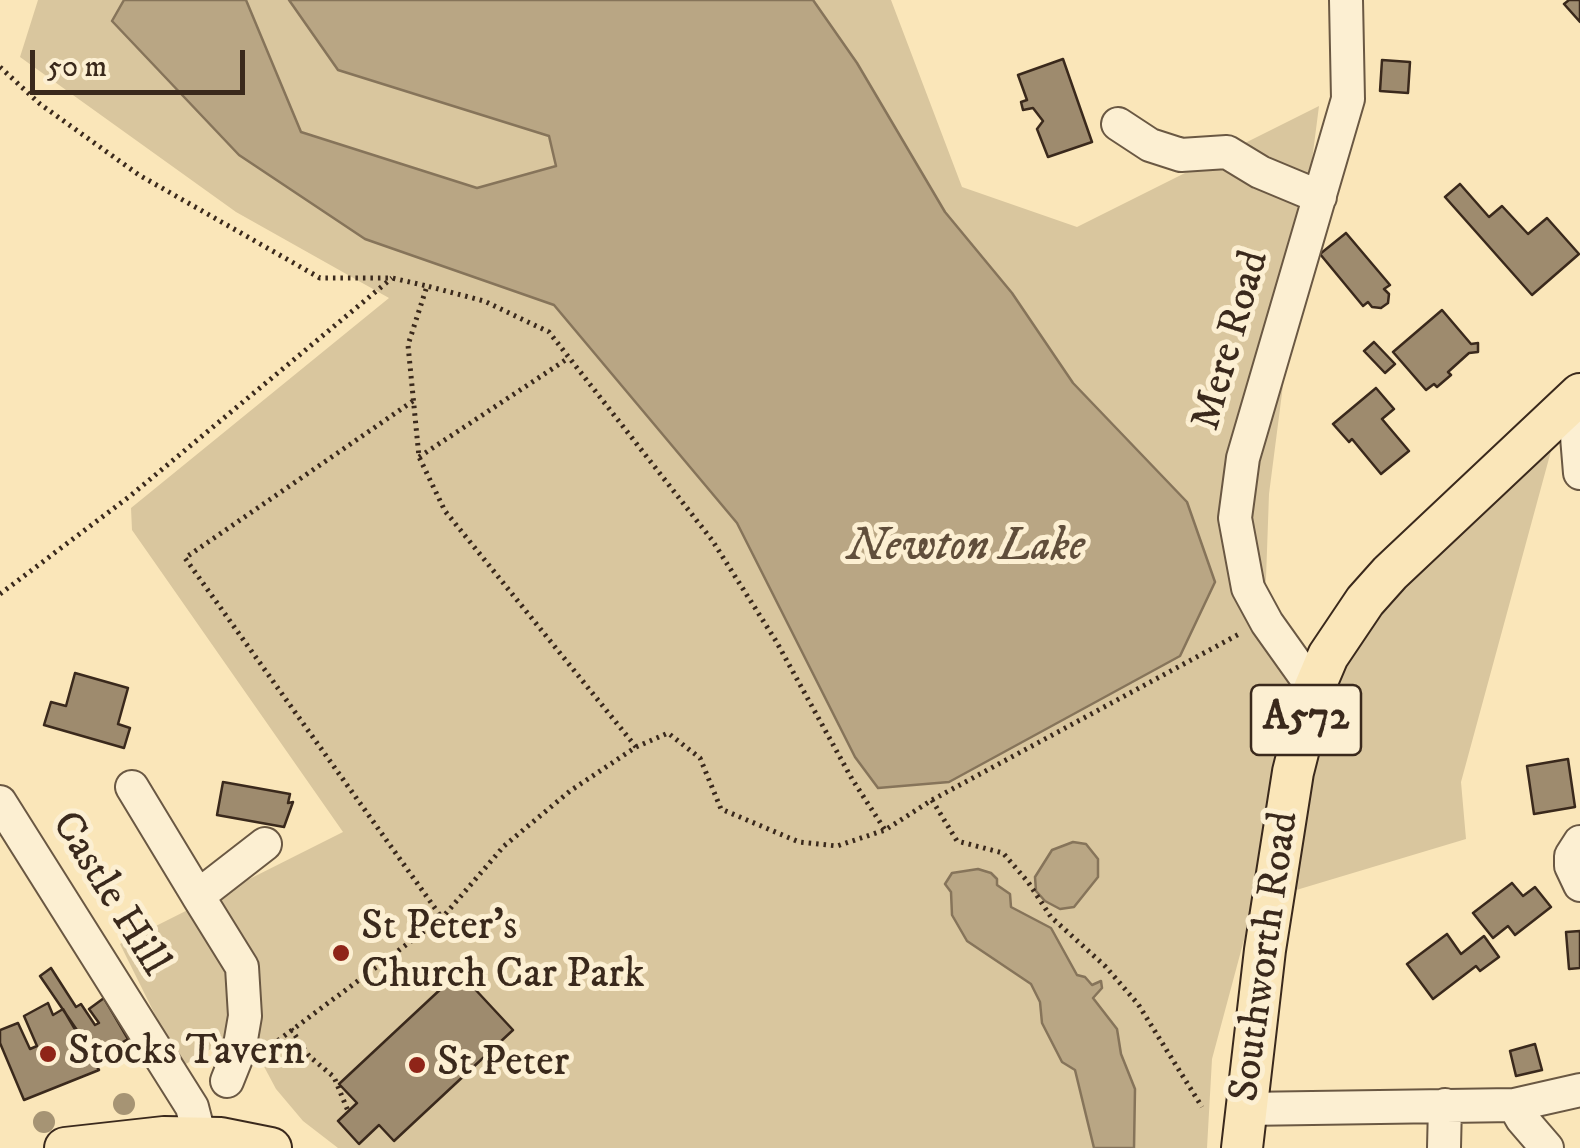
<!DOCTYPE html>
<style>
body{margin:0}
#map{position:relative;width:1580px;height:1148px;overflow:hidden;background:#fae6b9;font-family:"IM FELL DW Pica",serif}
canvas{display:block}
.scale{position:absolute;left:30px;top:50px;width:215px;height:45px;box-sizing:border-box;border:5px solid #3a291c;border-top:0;padding-left:12px;font-size:30px;line-height:35px;white-space:nowrap;color:#3a291c;-webkit-text-stroke:8px #fcefd2;paint-order:stroke}
</style>
<div id="map">
<canvas width="1580" height="1148"></canvas>
<div class="scale">50 m</div>
</div>
<script>
const g = document.querySelector('canvas').getContext('2d');
g.lineJoin = 'round';
function fill(path, color) { g.fillStyle = color; g.fill(path, 'evenodd'); }
const shape = rows => new Path2D(rows.map(r => 'M' + r).join(''));
function strokePath(path, color, width, dash) { g.strokeStyle = color; g.lineWidth = width; g.lineCap = dash ? 'butt' : 'round'; g.setLineDash(dash || []); g.stroke(path); }
function drawText(font, color, halo, rows, align = 'center') {
  g.font = font + ' "IM FELL DW Pica",serif'; g.lineWidth = 10; g.setLineDash([]); g.textBaseline = 'middle'; g.strokeStyle = halo; g.fillStyle = color; for (const [text, x, y, turn = 0] of rows) {
    g.save(); g.translate(x, y); g.rotate((+turn || 0) * Math.PI / 180); g.textAlign = isNaN(turn) ? turn : align; if (halo) g.strokeText(text, 0, 0); g.fillText(text, 0, 0); g.restore();
  }
}
const green = shape([
 [38,0,124,0,113,22,239,155,365,239,554,305,737,523,855,757,879,788,949,782,1187,502,1073,383,1012,293,945,212,857,63,813,0,891,0,962,187,1077,227,1319,106,1269,494,1265,607,1338,681,1353,635,1554,440,1461,782,1466,839,1293,891,1256,895,1212,1059,1207,1148,338,1148,303,1121,276,1089,244,1029,181,1067,120,944,343,832,132,530,131,508,389,298,236,212,20,57],
 [246,0,289,0,338,70,549,136,556,165,477,188,301,132]
]);
const water = shape([
 [124,0,246,0,301,132,477,188,556,166,549,136,338,70,289,0,813,0,857,63,945,212,1012,293,1073,383,1187,502,1215,582,1180,656,949,782,878,788,855,757,737,523,554,305,365,239,239,155,112,21,124,0],
 [1073,842,1086,844,1098,859,1098,877,1074,907,1060,909,1045,901,1036,891,1035,877,1052,850,1073,842],
 [978,869,991,873,997,879,997,885,1010,894,1011,907,1051,928,1077,975,1085,977,1092,985,1101,981,1102,988,1093,998,1117,1029,1121,1054,1135,1089,1134,1148,1094,1148,1075,1070,1062,1062,1042,1023,1040,1002,1031,984,967,941,952,915,951,892,945,884,952,873,978,869]
]);
const building = shape([
 [1569,0,1580,0,1580,22,1564,4,1569,0],
 [1063,59,1092,142,1048,157,1037,129,1043,121,1033,108,1023,110,1021,102,1027,100,1018,75,1063,59],
 [1382,60,1410,62,1408,93,1380,91,1382,60],
 [1460,184,1489,217,1502,206,1528,234,1547,218,1579,254,1532,295,1445,197,1460,184],
 [1346,233,1390,285,1384,289,1389,294,1388,303,1381,308,1372,307,1368,302,1363,306,1320,254,1346,233],
 [1442,310,1471,344,1478,343,1478,352,1469,353,1448,372,1451,375,1437,387,1434,384,1426,390,1393,352,1442,310],
 [1374,342,1395,364,1385,373,1364,351,1374,342],
 [1376,388,1394,409,1382,419,1409,451,1381,474,1352,439,1349,442,1333,424,1376,388],
 [75,673,128,688,118,724,130,728,124,748,44,725,51,702,66,706,75,673],
 [1568,759,1575,807,1534,814,1527,766,1568,759],
 [223,782,290,794,288,803,293,802,284,827,217,815,223,782],
 [1512,883,1523,896,1535,887,1551,907,1515,935,1508,926,1493,938,1473,913,1512,883],
 [1580,931,1580,968,1569,969,1566,932,1580,931],
 [1447,934,1461,954,1484,936,1499,957,1480,971,1476,966,1433,999,1407,964,1447,934],
 [51,968,76,1007,81,1004,95,1025,99,1023,89,1009,104,998,128,1039,93,1060,81,1036,40,976,51,968],
 [459,972,513,1030,394,1141,379,1125,359,1144,338,1121,357,1103,339,1084,459,972],
 [48,1003,53,1015,63,1009,99,1070,24,1100,0,1043,0,1030,18,1023,30,1049,37,1046,24,1016,48,1003],
 [1535,1044,1542,1070,1516,1076,1510,1051,1535,1044]
]);
const path = shape([
 [0,67,40,104,139,175,320,278,392,278,427,286],
 [413,401,185,558,442,918],
 [419,457,567,359],
 [0,594,130,496,392,278],
 [636,747,445,511,419,457,408,345,427,286,484,301,549,332,712,540,776,641,852,779,885,830],
 [932,800,957,841,1003,853,1028,882,1051,917,1105,966,1138,1004,1202,1107],
 [291,1029,309,1056,334,1077,348,1111],
 [272,1045,442,918,504,846,570,791,636,747,668,733,700,758,721,809,799,842,837,846,885,830,932,800,1241,633]
]);
const minor = shape([
 [1118,124,1150,145,1181,155,1227,152,1260,172,1320,197],
 [1574,400,1580,473],
 [1314,689,1267,623,1248,588,1235,518,1243,458,1348,99,1346,0],
 [132,787,198,896],
 [0,802,192,1107,200,1138],
 [1580,842,1571,856,1571,866,1580,885],
 [227,1081,239,1051,245,1016,242,967,198,896,265,844],
 [1514,1105,1522,1119,1547,1148],
 [1245,1109,1514,1105,1580,1090],
 [1444,1148,1445,1105]
]);
const major = shape([
 [65,1148,164,1137,221,1138,271,1148],
 [1242,1148,1265,950,1293,772,1314,689,1328,656,1365,601,1390,573,1580,394]
]);
const trees = [
 [124,1104],
 [44,1122]
];
const markers = [
 [341,953,10,"#8f2418"],
 [48,1054,10,"#8f2418"],
 [417,1065,10,"#8f2418"]
];
const shields = [
 [1306,720,110]
];
const shieldNames = [
 ["A572",1306,720]
];
const streetNames = [
 ["Mere Road",1233,341,-74],
 ["Castle Hill",108,895,58],
 ["Southworth Road",1267,957,-82]
];
const poiNames = [
 ["St Peter's",361,929],
 ["Church Car Park",361,977],
 ["Stocks Tavern",68,1054],
 ["St Peter",437,1065]
];
const waterNames = [
 ["Newton Lake",966,550]
];
fill(green, '#d9c69e');
fill(water, '#b9a684');
strokePath(water, '#86745a', 2.5);
fill(building, '#9e8b6e');
strokePath(building, '#3a291c', 2.5);
strokePath(minor, '#6a5843', 36);
strokePath(major, '#3a291c', 44);
strokePath(path, '#3a291c', 5, [2.5, 5]);
strokePath(minor, '#fcefd2', 32);
strokePath(major, '#fae6b9', 40);
g.fillStyle = '#a69474';
for (const [x, y] of trees) { g.beginPath(); g.arc(x, y, 11, 0, 2 * Math.PI); g.fill(); }
for (const [x, y, r, color] of markers) { const dot = new Path2D(); dot.arc(x, y, r, 0, 2 * Math.PI); g.fillStyle = color; g.fill(dot); strokePath(dot, '#fcefd2', 4); }
for (const [x, y, w] of shields) { const box = new Path2D(); box.roundRect(x - w / 2, y - 35, w, 70, 8); g.fillStyle = '#fcefd2'; g.fill(box); strokePath(box, '#3a291c', 2.5); }
drawText('bold 40px', '#3a291c', null, shieldNames);
drawText('42px', '#3a291c', '#fcefd2', streetNames);
drawText('42px', '#3a291c', '#fcefd2', poiNames, 'left');
drawText('italic 45px', '#604e3b', '#fcefd2', waterNames);
</script>
